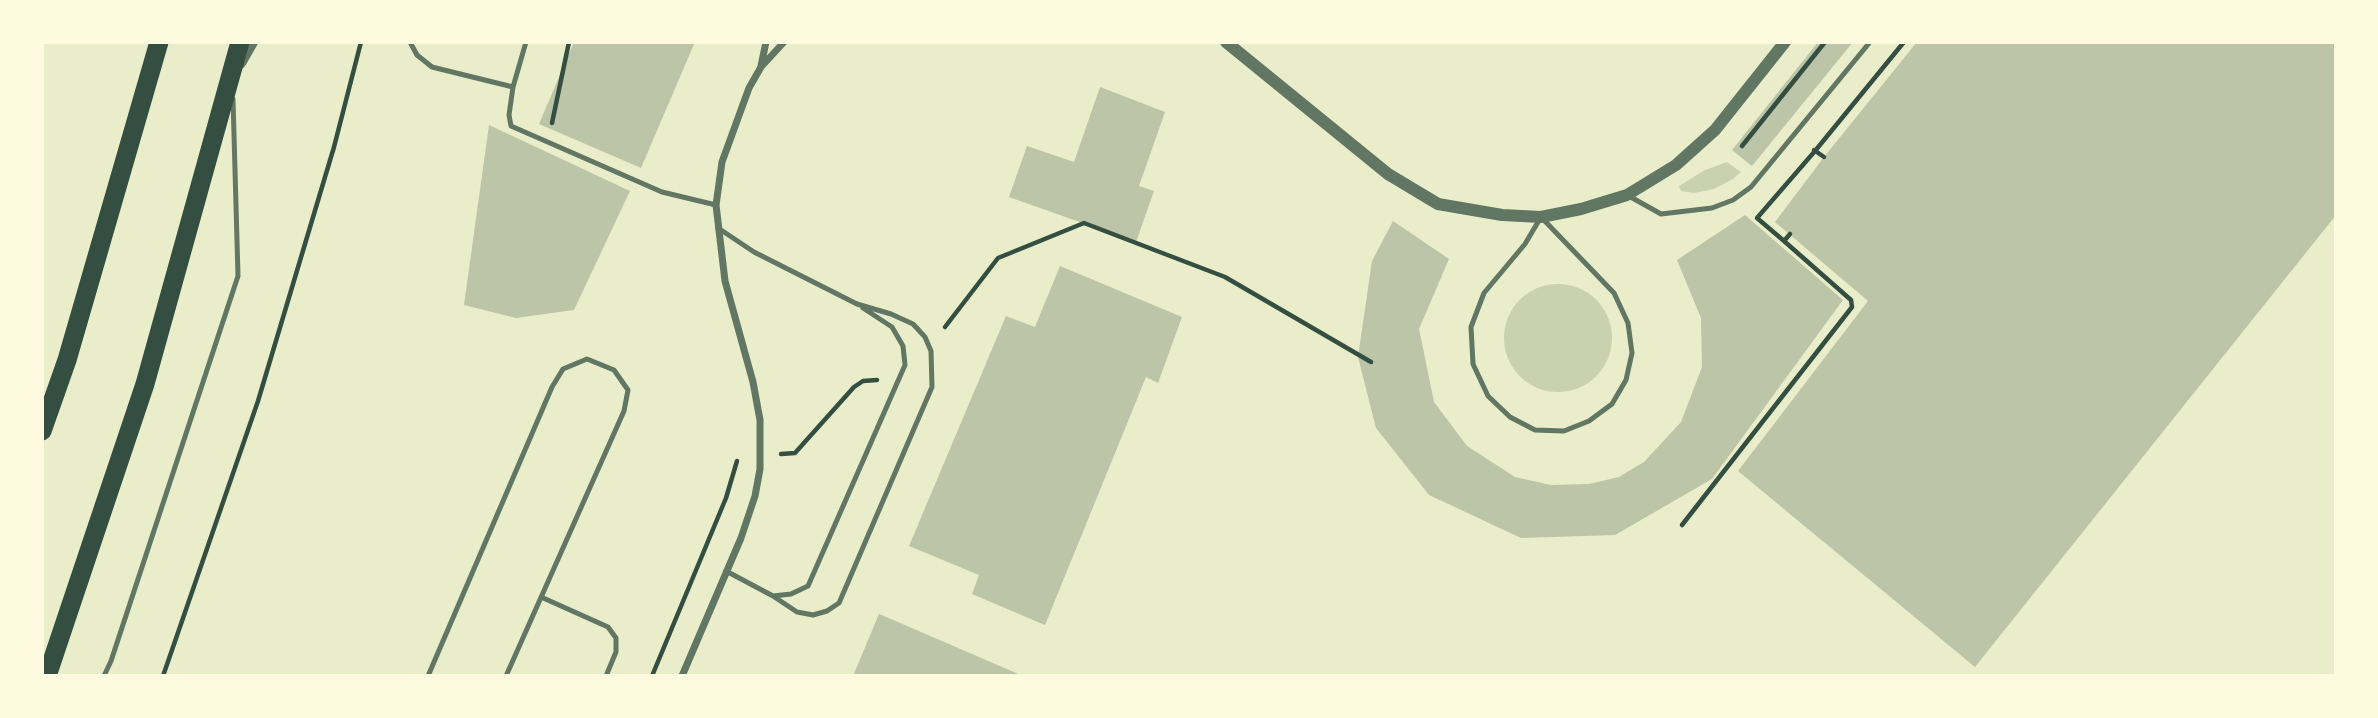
<!DOCTYPE html>
<style>
body{margin:0}
#map{position:relative;width:2378px;height:718px;overflow:hidden;background:#e9edc9;font-family:"DM Sans",sans-serif}
canvas{display:block}
.frame{position:absolute;inset:0;border:44px solid #fefae0;pointer-events:none}
</style>
<div id="map">
<canvas width="2378" height="718"></canvas>
<div class="frame"></div>
</div>
<script>
const g = document.querySelector('canvas').getContext('2d');
g.lineJoin = 'round';
function fill(path, color) { g.fillStyle = color; g.fill(path, 'evenodd'); }
const shape = rows => new Path2D(rows.map(r => 'M' + r).join(''));
function strokePath(path, color, width, dash) { g.strokeStyle = color; g.lineWidth = width; g.lineCap = dash ? 'butt' : 'round'; g.setLineDash(dash || []); g.stroke(path); }
const green = shape([
 [1727,162,1741,172,1733,179,1714,189,1694,193,1681,191,1679,186,1705,170],
 '1504 338a54 54 0 1 1 108 0a54 54 0 1 1-108 0Z'
]);
const building = shape([
 [574,42,695,42,641,168,539,124],
 [1818,42,1853,42,1752,166,1732,150],
 [1917,42,2336,42,2336,215,1975,667,1738,471,1868,301,1775,222,1824,157],
 [1100,87,1165,112,1139,186,1154,191,1136,242,1009,197,1027,146,1074,162],
 [489,125,630,191,574,310,516,318,464,305],
 [1745,215,1843,300,1712,479,1615,535,1521,538,1429,495,1376,428,1358,357,1372,261,1393,221,1449,259,1419,329,1434,402,1467,446,1515,477,1551,485,1589,484,1619,477,1644,462,1681,422,1702,367,1701,318,1677,260],
 [1060,266,1182,317,1158,383,1146,377,1045,625,972,594,979,575,909,546,1006,316,1035,327],
 [879,614,884,616,1023,676,853,676]
]);
const path = shape([
 [552,123,569,42],
 [1742,146,1825,42],
 [1814,150,1824,157],
 [1784,241,1757,218,1815,151,1904,42],
 [945,327,998,258,1084,223,1225,277,1371,362],
 [781,454,795,453,854,387,863,381,877,380],
 [1682,525,1852,307,1851,300,1784,241,1790,234],
 [163,676,258,401,334,147,361,42],
 [652,676,726,498,737,461]
]);
const service = shape([
 [410,42,417,55,432,67,513,87],
 [526,42,513,87,509,115,511,126,662,192,716,205],
 [1627,195,1661,214,1712,208,1733,200,1751,187,1870,42],
 [1541,217,1614,293,1628,323,1632,353,1626,380,1612,404,1589,421,1564,431,1535,430,1510,417,1488,396,1473,364,1471,327,1484,293,1525,244,1541,217],
 [718,228,754,252,857,304,891,314,913,324,925,337,931,351,932,387,839,603,827,611,813,615,797,612,773,596],
 [726,571,773,596,791,594,808,586,905,365,903,346,892,327,863,308],
 [541,597,608,627,616,638,616,652,606,676],
 [104,676,111,661,238,276,233,99],
 [428,676,552,387,563,369,587,359,614,370,628,390,624,411,506,676]
]);
const minor = shape([
 [761,66,766,42],
 [682,676,741,538,755,496,760,469,760,420,753,382,725,281,716,205,722,162,749,88,761,67,784,42]
]);
const tertiary = shape([
 [1226,42,1388,174,1438,204,1502,215,1541,217,1581,209,1627,195,1676,165,1715,130,1785,42],
 [240,63,252,42]
]);
const trunk = shape([
 [42,431,67,360,159,42],
 [47,676,145,384,240,42]
]);
fill(green, '#cad2ad');
fill(building, '#bcc5a7');
strokePath(path, '#344e41', 4.5);
strokePath(service, '#617663', 5);
strokePath(minor, '#617663', 7);
strokePath(tertiary, '#617663', 12);
strokePath(trunk, '#344e41', 19);
</script>
